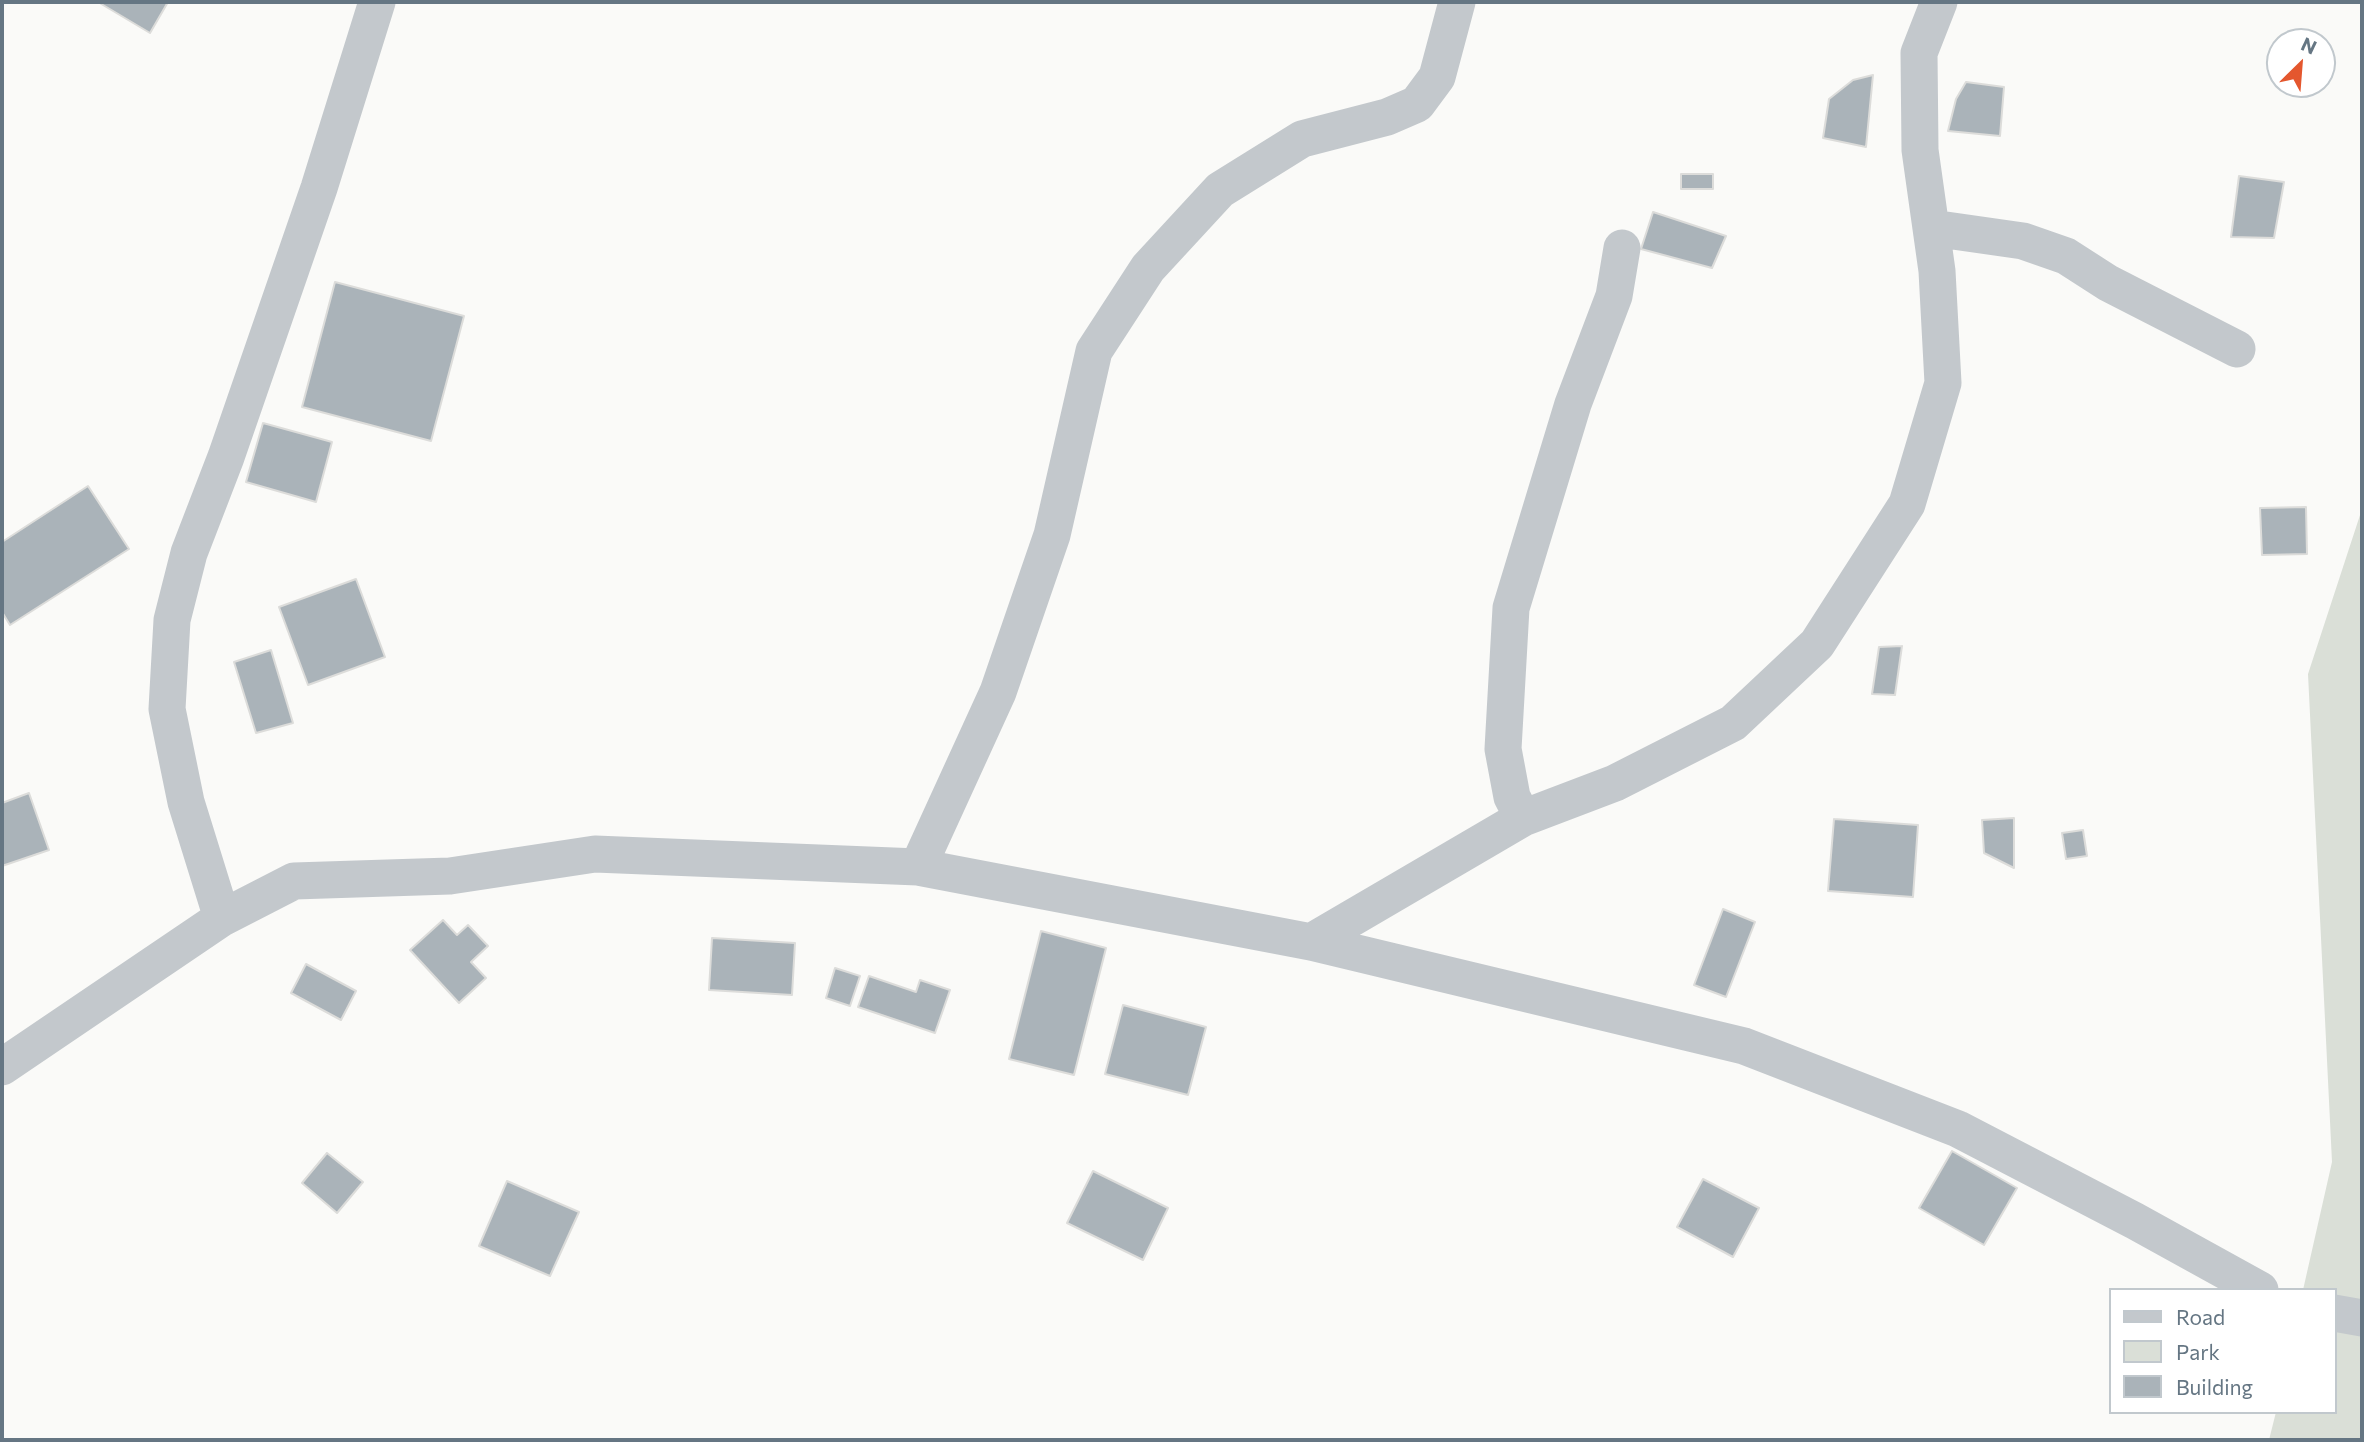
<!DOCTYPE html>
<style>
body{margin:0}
#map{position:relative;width:2364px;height:1442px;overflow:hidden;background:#fafaf8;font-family:Commissioner,sans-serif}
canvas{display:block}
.frame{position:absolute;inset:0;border:4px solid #657683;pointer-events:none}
.legend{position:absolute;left:2109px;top:1288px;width:228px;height:126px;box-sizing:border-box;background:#fff;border:2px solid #c1c8cd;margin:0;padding:9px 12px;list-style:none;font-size:21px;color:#657683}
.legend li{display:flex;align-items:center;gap:14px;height:35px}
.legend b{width:35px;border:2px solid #c1c8cd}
.north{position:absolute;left:2266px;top:28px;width:70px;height:70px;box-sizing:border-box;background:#fff;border:2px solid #c1c8cd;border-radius:50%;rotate:25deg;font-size:19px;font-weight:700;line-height:28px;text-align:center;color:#657683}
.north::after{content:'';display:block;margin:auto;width:24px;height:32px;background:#e4572e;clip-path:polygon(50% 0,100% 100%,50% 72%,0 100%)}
</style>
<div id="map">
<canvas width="2364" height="1442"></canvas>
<div class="frame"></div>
<ul class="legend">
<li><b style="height:9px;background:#c3c8cc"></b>Road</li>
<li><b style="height:19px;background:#dadfd7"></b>Park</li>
<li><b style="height:19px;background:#aab3b9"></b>Building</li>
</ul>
<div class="north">N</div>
</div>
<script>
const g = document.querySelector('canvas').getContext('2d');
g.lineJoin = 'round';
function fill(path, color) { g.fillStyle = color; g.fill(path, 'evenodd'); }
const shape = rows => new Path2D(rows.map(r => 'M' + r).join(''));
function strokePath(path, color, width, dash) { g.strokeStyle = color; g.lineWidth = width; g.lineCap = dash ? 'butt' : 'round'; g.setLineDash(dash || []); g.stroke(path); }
const green = shape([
 [2362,509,2362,1440,2269,1440,2276,1412,2334,1412,2334,1290,2303,1290,2332,1162,2308,674]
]);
const building = shape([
 [98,2,168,2,150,33,98,2],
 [1873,75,1866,147,1823,138,1829,99,1853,80,1873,75],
 [1966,82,2004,87,2000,136,1948,131,1956,99,1966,82],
 [1681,174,1713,174,1713,189,1681,189,1681,174],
 [2239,176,2284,182,2274,238,2231,237,2239,176],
 [1653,212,1726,236,1712,268,1641,249,1653,212],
 [335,282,464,316,431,441,302,407,335,282],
 [263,423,332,442,316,502,246,482,263,423],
 [88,486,129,549,10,625,2,612,2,542,88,486],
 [2306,507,2307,554,2262,555,2260,508,2306,507],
 [356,579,385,657,308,685,279,607,356,579],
 [1902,646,1895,695,1872,694,1879,647,1902,646],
 [271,650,293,723,256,733,234,662,271,650],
 [29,793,49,850,2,866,2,803,29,793],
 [2014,818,2014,868,1984,853,1982,820,2014,818],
 [1834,819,1918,825,1913,897,1828,891,1834,819],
 [2083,830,2087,856,2066,859,2062,833,2083,830],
 [1723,909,1755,922,1726,997,1694,985,1723,909],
 [443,920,457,935,468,925,488,946,471,962,486,978,459,1003,410,950,443,920],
 [1041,931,1106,948,1074,1075,1009,1059,1041,931],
 [712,938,795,943,792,995,709,990,712,938],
 [306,964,356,991,341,1020,291,993,306,964],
 [835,968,860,976,850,1006,826,998,835,968],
 [869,976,916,992,920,980,950,990,935,1033,858,1007,869,976],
 [1123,1005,1206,1027,1188,1095,1105,1074,1123,1005],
 [1952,1151,2017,1188,1984,1245,1919,1208,1952,1151],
 [327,1153,363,1182,337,1213,302,1183,327,1153],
 [1093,1171,1168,1208,1143,1260,1067,1223,1093,1171],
 [1703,1179,1759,1208,1733,1257,1677,1227,1703,1179],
 [507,1181,579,1212,550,1276,479,1246,507,1181]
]);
const street = shape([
 [1932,228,2023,241,2066,256,2108,283,2237,349],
 [1523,818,1512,797,1503,749,1511,608,1573,404,1614,296,1622,248],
 [918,867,998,692,1052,535,1094,351,1148,268,1220,190,1302,139,1387,117,1417,104,1437,77,1457,2],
 [222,918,186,802,167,709,172,620,189,553,226,457,319,188,377,2],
 [1311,942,1523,818,1615,783,1733,723,1817,644,1907,504,1943,383,1937,271,1920,150,1919,53,1939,2],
 [2,1067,222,918,294,881,450,876,595,854,918,867,1311,942,1744,1046,1958,1129,2135,1221,2260,1290],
 [2334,1313,2362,1318]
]);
fill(green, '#dadfd7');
fill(building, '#aab3b9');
strokePath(building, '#dcdcda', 2);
strokePath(street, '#c3c8cc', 37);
</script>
